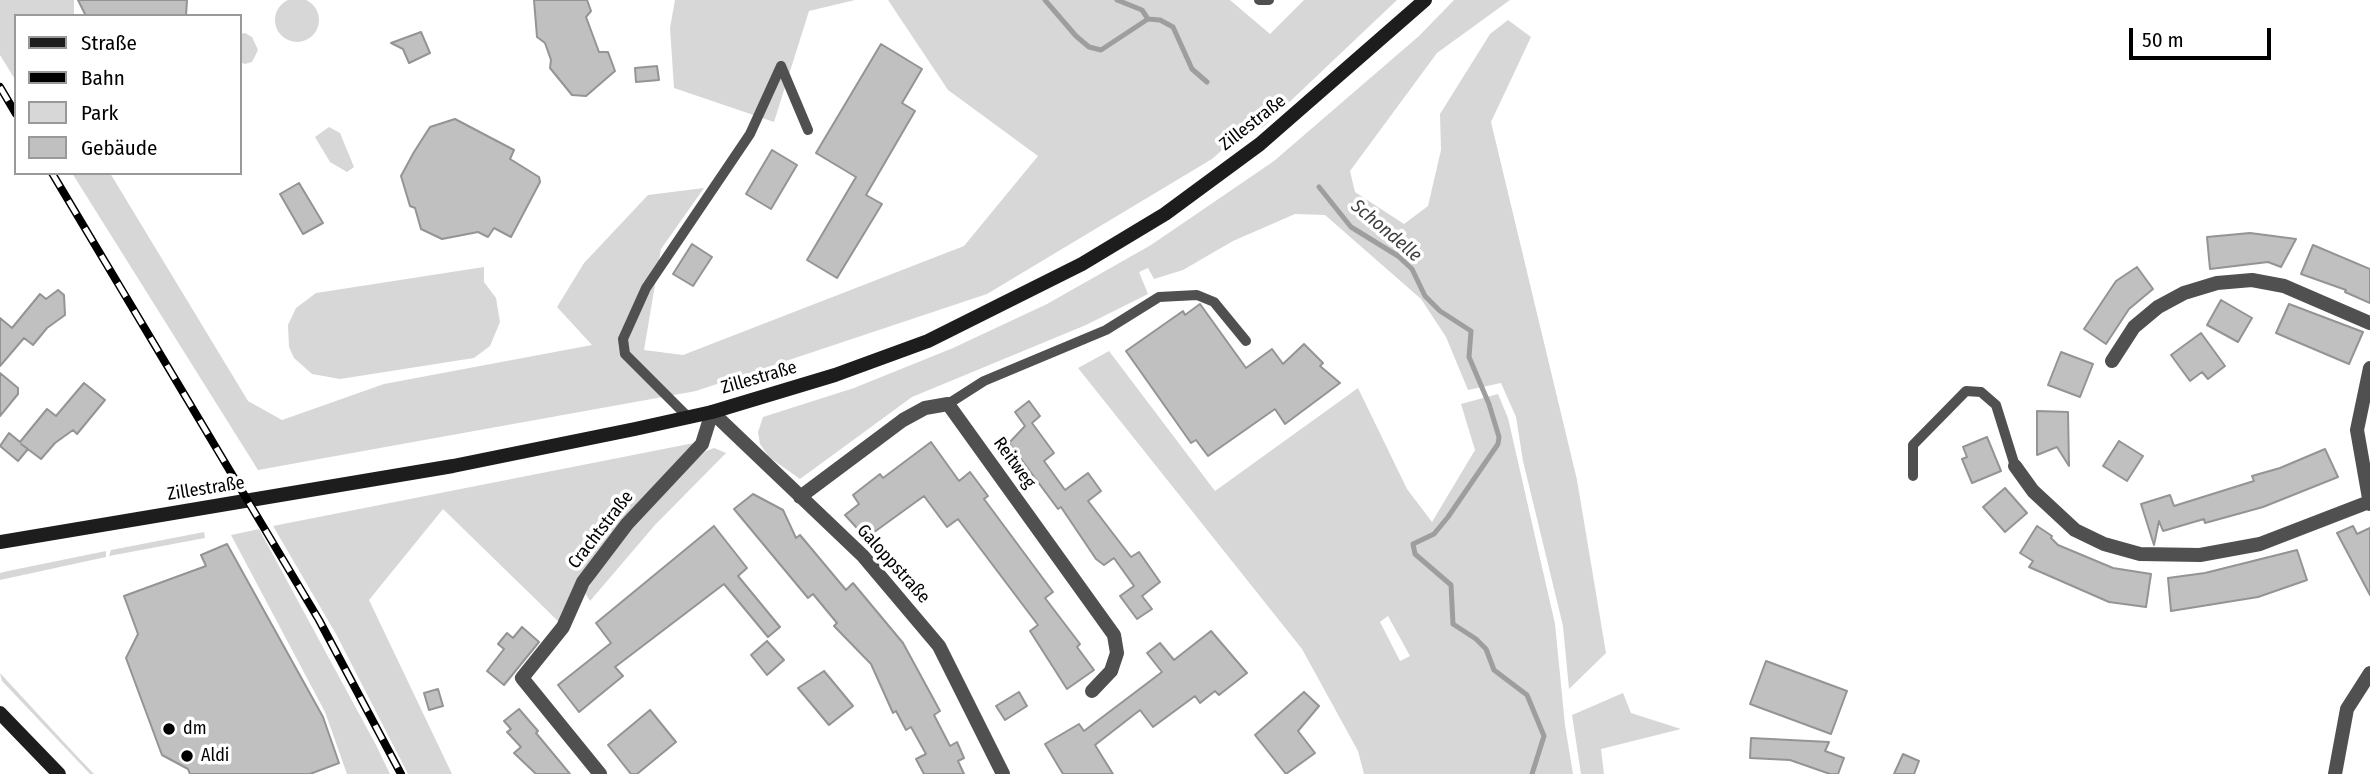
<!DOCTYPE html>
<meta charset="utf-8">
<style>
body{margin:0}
#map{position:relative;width:2370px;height:774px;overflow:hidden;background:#fff;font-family:"Fira Sans Condensed",sans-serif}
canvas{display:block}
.legend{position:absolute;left:14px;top:14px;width:228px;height:161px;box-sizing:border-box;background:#fff;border:2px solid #999;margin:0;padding:9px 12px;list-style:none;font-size:21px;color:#000}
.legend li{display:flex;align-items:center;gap:14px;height:35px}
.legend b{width:35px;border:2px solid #999}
.scale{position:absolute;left:2129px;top:28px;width:142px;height:32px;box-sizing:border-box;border:4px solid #000;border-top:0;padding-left:9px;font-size:21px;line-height:24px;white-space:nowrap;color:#000;-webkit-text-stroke:5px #fff;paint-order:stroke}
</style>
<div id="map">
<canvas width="2370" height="774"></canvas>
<ul class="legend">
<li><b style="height:9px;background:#1d1d1d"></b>Straße</li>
<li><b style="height:9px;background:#000"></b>Bahn</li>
<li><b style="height:19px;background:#d7d7d7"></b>Park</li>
<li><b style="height:19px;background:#c0c0c0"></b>Gebäude</li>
</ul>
<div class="scale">50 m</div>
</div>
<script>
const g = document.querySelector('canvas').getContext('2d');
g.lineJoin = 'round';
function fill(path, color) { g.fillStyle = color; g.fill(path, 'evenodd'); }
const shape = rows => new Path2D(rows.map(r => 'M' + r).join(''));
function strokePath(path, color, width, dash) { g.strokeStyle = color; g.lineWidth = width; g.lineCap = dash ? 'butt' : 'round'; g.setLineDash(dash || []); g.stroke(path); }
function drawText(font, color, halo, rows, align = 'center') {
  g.font = font + ' "Fira Sans Condensed",sans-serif'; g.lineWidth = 7; g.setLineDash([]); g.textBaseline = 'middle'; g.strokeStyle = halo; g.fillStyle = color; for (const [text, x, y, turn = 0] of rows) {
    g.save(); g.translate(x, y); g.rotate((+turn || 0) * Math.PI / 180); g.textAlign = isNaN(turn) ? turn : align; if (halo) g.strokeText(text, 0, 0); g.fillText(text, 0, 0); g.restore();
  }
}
const green = shape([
 '275 20a22 22 0 1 1 44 0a22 22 0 1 1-44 0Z',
 [0,0,74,0,74,16,16,16,16,81,0,55],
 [675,0,855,0,809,11,774,122,674,88,670,28],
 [888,0,1230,0,1270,34,1304,0,1397,0,1262,128,1250,125,1212,159,987,294,696,391,258,470,72,173,110,173,248,401,282,420,384,384,592,345,557,307,584,263,648,195,704,188,661,249,644,350,683,355,964,246,1038,156,948,90],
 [1454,0,1510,0,1437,53,1350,171,1355,192,1404,224,1428,206,1441,150,1440,114,1490,34,1508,20,1531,37,1491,122,1577,480,1606,653,1569,689,1563,626,1523,461,1516,417,1501,383,1468,390,1446,337,1421,299,1325,215,1295,214,1233,241,1183,270,1154,279,1148,268,1139,272,1148,294,1086,325,912,397,800,479,769,457,760,444,758,432,763,417,854,388,953,348,1047,304,1151,245,1274,161,1419,36],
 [245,33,252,37,258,50,252,62,245,64,240,62,240,34],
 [329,127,340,133,354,167,347,172,330,162,315,137],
 [484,267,484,282,496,298,500,322,490,346,474,358,340,379,312,374,294,358,289,347,288,325,296,308,316,293],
 [1109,351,1215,491,1358,388,1407,489,1432,522,1475,450,1461,404,1498,394,1508,418,1555,624,1565,725,1573,774,1364,774,1358,751,1302,649,1078,368],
 [1388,616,1410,656,1400,661,1380,622],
 [694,443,560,623,443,509,369,600,452,774,408,774,336,634,273,526],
 [714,448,726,453,655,525,590,601,585,593,615,545,670,483,706,451],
 [259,529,376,745,390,774,347,774,325,712,231,535],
 [204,532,205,538,109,556,111,550],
 [106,551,106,557,0,580,0,573,8,571],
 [0,673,73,752,94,774,90,774,2,681],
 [1623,693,1631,713,1681,729,1601,749,1604,774,1581,774,1572,715]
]);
const stream = shape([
 [1045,0,1076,36,1089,47,1101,50,1148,19,1160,20,1173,27,1192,69,1207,82],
 [1117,0,1142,10,1148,19],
 [1319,187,1351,227,1398,256,1412,269,1425,296,1440,311,1471,331,1469,357,1489,404,1499,437,1498,444,1448,517,1434,534,1413,544,1415,554,1451,585,1453,624,1476,639,1486,649,1494,670,1527,695,1544,736,1532,774]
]);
const building = shape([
 [78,0,187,0,186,16,86,16,78,0],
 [534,0,587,0,591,11,586,17,599,52,608,52,615,71,586,96,572,95,550,68,551,60,545,43,537,37,534,0],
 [421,32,430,53,409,63,403,49,391,43,421,32],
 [881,44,922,69,902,103,915,111,866,195,882,204,837,278,807,260,856,177,816,153,881,44],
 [657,66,659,80,636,82,635,68,657,66],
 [455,119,514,150,510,159,539,177,540,182,511,237,494,228,488,237,478,232,442,239,421,229,415,208,410,206,401,176,414,152,430,127,455,119],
 [772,150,797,165,771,209,746,194,772,150],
 [299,183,323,223,303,234,280,194,299,183],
 [2250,233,2296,239,2281,267,2268,262,2210,269,2207,237,2250,233],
 [692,244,712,257,693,286,673,274,692,244],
 [2313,245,2370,269,2370,303,2345,292,2346,290,2301,274,2313,245],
 [2137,267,2153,289,2129,309,2106,344,2084,329,2116,281,2137,267],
 [58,290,64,295,65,315,47,328,33,345,24,338,0,366,0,318,12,328,40,294,46,299,58,290],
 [2221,300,2252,318,2238,342,2207,325,2221,300],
 [1200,304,1246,368,1272,349,1283,364,1304,344,1323,363,1320,366,1340,383,1285,424,1275,409,1208,456,1196,440,1191,443,1126,351,1183,311,1185,315,1200,304],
 [2289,304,2363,332,2349,364,2276,333,2289,304],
 [2201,333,2225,366,2208,379,2202,372,2190,381,2171,355,2201,333],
 [2061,352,2093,364,2080,397,2048,385,2061,352],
 [0,373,18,388,18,394,0,416,0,373],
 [84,383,105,400,77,434,73,430,55,443,41,459,21,444,28,449,18,461,0,446,9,433,20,442,47,409,56,416,84,383],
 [1029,401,1040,416,1032,423,1054,453,1044,461,1065,490,1088,473,1101,491,1088,501,1131,557,1139,552,1160,582,1142,596,1152,609,1137,619,1120,596,1134,586,1114,558,1104,565,1096,559,1061,507,1058,509,1009,443,1025,426,1015,412,1029,401],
 [2037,411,2068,412,2069,466,2057,447,2037,455,2037,411],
 [1987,437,2001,471,1972,483,1962,459,1967,457,1963,447,1987,437],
 [2119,441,2143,456,2127,481,2103,466,2119,441],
 [931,442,959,481,970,472,988,496,984,499,1053,592,1045,598,1080,644,1077,647,1094,670,1067,689,1030,631,1038,625,958,519,947,527,924,496,866,538,845,515,859,504,853,495,880,474,883,478,931,442],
 [2325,449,2338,477,2263,507,2205,523,2204,519,2163,531,2159,521,2154,545,2141,504,2170,495,2174,506,2254,481,2252,476,2280,468,2325,449],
 [2005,488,2027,513,2005,532,1983,507,2005,488],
 [753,494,783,510,796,538,800,535,846,590,853,583,903,643,940,711,934,715,950,746,957,742,964,758,958,761,964,774,924,774,916,759,926,754,911,727,906,730,896,711,893,713,871,664,834,626,837,623,813,594,808,598,734,509,753,494],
 [714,526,747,568,738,576,780,627,768,637,724,584,615,667,623,676,579,712,558,685,611,643,596,623,714,526],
 [2037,526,2052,536,2051,538,2058,545,2113,568,2151,574,2146,607,2109,602,2029,567,2033,561,2020,553,2037,526],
 [2353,526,2357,534,2370,528,2370,595,2337,533,2353,526],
 [227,544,323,717,339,763,310,774,190,774,188,769,162,755,126,658,138,634,124,596,206,566,201,555,227,544],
 [2297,550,2307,580,2258,597,2171,611,2168,578,2205,573,2297,550],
 [522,627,539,642,504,685,487,671,504,649,498,644,507,633,513,638,522,627],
 [1211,631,1247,673,1219,695,1215,691,1200,703,1195,696,1153,727,1140,710,1095,745,1113,774,1063,774,1045,744,1079,724,1084,731,1162,672,1147,653,1160,643,1174,660,1211,631],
 [767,641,784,660,767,675,751,655,767,641],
 [1766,661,1847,691,1831,734,1750,704,1766,661],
 [824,671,853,706,829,725,798,688,824,671],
 [438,689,443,706,429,710,424,693,438,689],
 [1019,692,1027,706,1005,720,996,706,1019,692],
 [1304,692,1319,706,1298,731,1315,753,1286,774,1255,735,1304,692],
 [519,709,538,731,536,733,570,774,536,774,514,753,521,747,507,732,511,729,504,721,519,709],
 [650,710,676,742,637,774,631,774,608,745,650,710],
 [1751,738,1829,742,1825,751,1844,758,1838,774,1830,774,1790,760,1750,758,1751,738],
 [1903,754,1919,761,1914,774,1894,774,1903,754]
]);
const service = shape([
 [1259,0,1269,0],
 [781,66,808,130],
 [948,404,984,381,1106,330,1159,297,1197,295,1214,302,1246,341],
 [689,418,625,354,623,339,646,288,750,134,781,66],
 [1913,476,1913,445,1966,391,1981,392,1996,405,2015,466]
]);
const minor = shape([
 [2112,361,2134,327,2158,307,2184,293,2217,283,2252,280,2284,286,2370,323],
 [2370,368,2357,430,2370,504],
 [2015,466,2033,491,2075,530,2104,544,2140,554,2200,555,2260,544,2369,502],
 [800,497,903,420,925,408,948,404,1114,635,1117,653,1111,671,1092,691],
 [600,774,522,678,563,627,583,582,627,524,702,444,712,412,863,556,939,646,1003,774],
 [2335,774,2347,709,2370,673]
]);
const secondary = shape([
 [0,542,453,466,635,429,712,412,835,375,928,341,1082,264,1165,214,1260,144,1425,0],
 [0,713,59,774]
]);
const rail = shape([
 [0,87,16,114],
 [52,173,319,620,401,774]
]);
const markers = [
 [169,729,7,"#000"],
 [187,756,7,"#000"]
];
const streetNames = [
 ["Zillestraße",1253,123,-38],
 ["Zillestraße",759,378,-16],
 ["Reitweg",1014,463,54],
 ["Zillestraße",206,489,-9],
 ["Crachtstraße",601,530,-52],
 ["Galoppstraße",893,564,48]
];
const poiNames = [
 ["dm",183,729],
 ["Aldi",201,756]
];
const waterNames = [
 ["Schondelle",1386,231,40]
];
fill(green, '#d7d7d7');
strokePath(stream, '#9e9e9e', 5);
fill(building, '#c0c0c0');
strokePath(building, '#949494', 2);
strokePath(service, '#505050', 10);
strokePath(minor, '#505050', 14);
strokePath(secondary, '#1d1d1d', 14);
strokePath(rail, '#000', 8);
strokePath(rail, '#fff', 5, [16]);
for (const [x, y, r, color] of markers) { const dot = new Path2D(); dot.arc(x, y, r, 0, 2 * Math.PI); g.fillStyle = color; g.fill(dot); strokePath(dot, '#fff', 2.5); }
drawText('18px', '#000', '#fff', streetNames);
drawText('18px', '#000', '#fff', poiNames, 'left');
drawText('italic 19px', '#3f3f3f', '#fff', waterNames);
</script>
